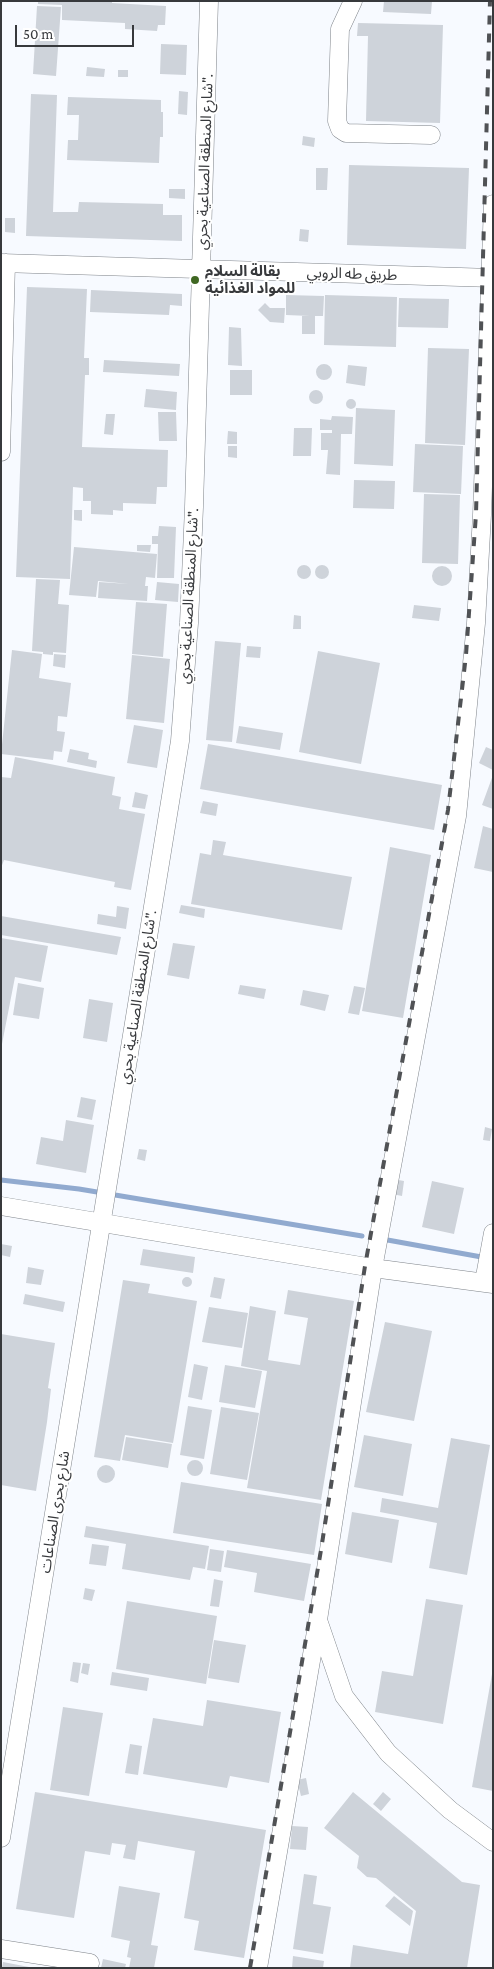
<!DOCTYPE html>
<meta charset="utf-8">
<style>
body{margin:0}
#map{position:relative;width:494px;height:1969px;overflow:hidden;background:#f7faff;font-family:"Crimson Pro",serif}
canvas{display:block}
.frame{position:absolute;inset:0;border:2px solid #37393c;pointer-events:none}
.scale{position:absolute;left:15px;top:25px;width:119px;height:22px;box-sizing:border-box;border:2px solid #37393c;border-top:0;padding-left:6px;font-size:15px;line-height:18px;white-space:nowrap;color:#37393c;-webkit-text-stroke:4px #fff;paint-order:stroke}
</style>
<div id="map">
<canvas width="494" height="1969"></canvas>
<div class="frame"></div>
<div class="scale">50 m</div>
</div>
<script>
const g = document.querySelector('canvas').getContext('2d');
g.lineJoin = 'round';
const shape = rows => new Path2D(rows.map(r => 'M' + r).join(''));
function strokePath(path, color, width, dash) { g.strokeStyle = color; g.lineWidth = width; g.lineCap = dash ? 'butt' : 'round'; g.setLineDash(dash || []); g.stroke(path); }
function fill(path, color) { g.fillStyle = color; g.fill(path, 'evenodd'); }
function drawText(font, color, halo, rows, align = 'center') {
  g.font = font + ' "Crimson Pro","Noto Sans Arabic",serif'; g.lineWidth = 4; g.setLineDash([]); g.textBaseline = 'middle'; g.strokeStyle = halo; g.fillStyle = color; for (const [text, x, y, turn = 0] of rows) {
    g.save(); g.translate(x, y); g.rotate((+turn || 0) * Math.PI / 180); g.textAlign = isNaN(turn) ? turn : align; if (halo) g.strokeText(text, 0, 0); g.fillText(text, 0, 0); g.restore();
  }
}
const stream = shape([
 [1,1180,79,1189,362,1236],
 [382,1239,487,1258]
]);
const building = shape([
 [38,1,112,1,112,3,166,6,165,25,158,25,157,31,125,29,125,23,62,20,62,5,38,4],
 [384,1,432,1,431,14,383,12],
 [37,6,61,7,56,76,33,74],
 [358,23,443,25,440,123,366,121,368,36,357,36],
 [161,44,187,45,186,75,160,74],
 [87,67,105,69,104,77,86,76],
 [118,70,128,70,128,77,118,77],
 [179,91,188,92,187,115,178,114],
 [31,94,57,95,53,212,78,212,79,202,163,204,163,215,182,215,182,241,26,236],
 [68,97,161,100,161,112,163,112,163,137,160,137,159,163,67,160,68,140,78,140,79,115,67,115],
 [303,136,315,138,314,147,302,145],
 [349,165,469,168,466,249,347,245],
 [316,168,328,168,327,190,316,190],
 [169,189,185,189,185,199,169,198],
 [5,218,15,218,15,233,5,232],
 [300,229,309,230,308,242,299,241],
 [27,287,87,289,84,358,89,358,89,375,85,375,82,447,168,450,167,487,157,487,156,504,123,503,123,511,113,510,113,515,91,514,91,501,83,501,83,488,73,487,70,579,16,577],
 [91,290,182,294,182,306,170,305,169,315,90,312],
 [286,295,324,296,323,316,315,316,315,334,302,334,302,316,310,316,286,315],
 [325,295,397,297,396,347,324,345],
 [399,298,449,299,448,328,398,327],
 [265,303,270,308,285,308,284,323,270,322,258,310],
 [229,327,241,328,242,366,228,365],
 [428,348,469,349,465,445,425,443],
 [104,360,180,364,179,376,103,372],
 '316 372a8 8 0 1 1 16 0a8 8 0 1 1-16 0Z',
 [348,365,367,367,365,386,346,383],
 [230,370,252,370,252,395,230,395],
 [146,389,177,392,176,410,144,407],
 '309 397a7 7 0 1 1 14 0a7 7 0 1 1-14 0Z',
 '346 404a5 5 0 1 1 10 0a5 5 0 1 1-10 0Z',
 [356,408,395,410,393,466,354,464],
 [158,412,176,412,177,441,159,441],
 [106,414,115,414,113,435,104,434],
 [332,416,353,417,352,434,341,434,340,475,326,474,328,450,321,450,321,433,332,433,332,430,320,430,320,419,331,420],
 [294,428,312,428,311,456,293,456],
 [228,431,237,432,237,444,227,444],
 [415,444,463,446,461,494,413,492],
 [228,446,237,446,237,458,228,457],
 [354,480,395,481,394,509,353,508],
 [424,494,460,495,458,564,422,563],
 [74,510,82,510,82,521,74,520],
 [159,526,176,527,174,578,157,578,158,544,152,544,152,536,158,536],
 [137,545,151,545,150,552,137,551],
 [74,547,157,554,155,578,146,577,145,586,148,586,147,601,98,598,99,582,129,584,98,581,96,597,69,595],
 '297 572a7 7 0 1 1 14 0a7 7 0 1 1-14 0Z',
 '315 572a7 7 0 1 1 14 0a7 7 0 1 1-14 0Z',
 '432 576a10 10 0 1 1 20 0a10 10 0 1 1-20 0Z',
 [36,579,60,580,58,604,69,605,66,653,53,652,53,655,43,654,43,652,32,651],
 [157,582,179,584,178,602,155,600],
 [136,602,167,604,163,657,132,654],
 [414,605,441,608,439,621,412,618],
 [294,615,301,616,301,629,293,629],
 [215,641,241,643,232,742,206,740],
 [247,646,261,647,260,658,246,657],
 [12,650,42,654,39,678,71,683,67,717,58,716,57,731,65,732,62,752,54,751,53,760,1,754],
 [318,651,380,663,361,764,299,752],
 [54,654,66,655,65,668,53,666],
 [132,655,170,659,164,723,126,719],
 [134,725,163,730,157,768,127,763],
 [239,726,283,733,280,750,236,743],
 [208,744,442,785,434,830,200,789],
 [486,747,493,750,493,770,479,763],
 [70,749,89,753,88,759,97,761,96,768,67,762],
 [15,757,115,777,112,795,121,797,119,809,145,814,131,890,114,887,115,882,4,860,1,868,1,777,11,778],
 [493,775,493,809,482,805],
 [135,792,148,795,145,809,132,807],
 [203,801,218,804,216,816,200,813],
 [483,826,493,829,493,872,474,868],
 [213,840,226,842,223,855,352,877,342,930,191,904,200,853,211,855],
 [390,847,431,855,403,1018,362,1011],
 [181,905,205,909,204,918,179,913],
 [117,906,129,908,126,929,97,924,98,914,116,917],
 [1,916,121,937,117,955,1,935],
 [1,938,48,946,41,982,15,977,2,1044],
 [173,943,195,946,189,979,167,975],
 [18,983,44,988,39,1019,13,1015],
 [240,985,266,989,264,999,238,994],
 [354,986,365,988,359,1015,348,1013],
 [303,990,329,995,325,1011,300,1005],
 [89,999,113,1003,107,1042,83,1038],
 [81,1097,96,1100,92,1120,77,1117],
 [66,1120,94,1125,86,1173,36,1164,41,1137,63,1141],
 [485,1127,492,1129,490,1141,483,1140],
 [139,1149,147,1150,145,1161,137,1159],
 [393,1179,404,1181,402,1196,392,1194],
 [432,1181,464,1188,454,1234,422,1227],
 [1,1244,12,1246,10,1257,1,1255],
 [143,1249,195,1257,193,1273,140,1265],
 [28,1267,44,1270,41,1285,26,1283],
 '182 1282a5 5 0 1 1 10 0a5 5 0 1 1-10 0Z',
 [214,1277,225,1279,221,1299,210,1297],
 [123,1280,150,1284,148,1293,197,1301,173,1443,125,1435,120,1461,94,1457],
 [288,1290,354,1301,321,1500,247,1488,267,1371,241,1366,250,1306,276,1311,268,1360,300,1365,308,1318,284,1314],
 [25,1294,65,1302,63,1312,23,1304],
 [209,1307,248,1313,242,1348,202,1342],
 [385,1322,432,1331,414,1421,366,1412],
 [1,1334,55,1343,48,1388,51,1389,47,1422,36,1491,1,1485],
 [194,1364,208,1367,202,1400,188,1397],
 [225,1365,262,1371,255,1408,219,1402],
 [188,1406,212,1410,204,1459,180,1455],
 [221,1407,259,1413,247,1480,210,1474],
 [364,1435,412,1444,403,1496,354,1487],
 [126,1437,172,1444,168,1468,122,1460],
 [451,1438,490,1445,467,1575,429,1568,437,1523,380,1512,382,1498,438,1508],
 '187 1468a8 8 0 1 1 16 0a8 8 0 1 1-16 0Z',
 '97 1474a9 9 0 1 1 18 0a9 9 0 1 1-18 0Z',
 [181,1482,322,1504,314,1555,173,1533],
 [352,1512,399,1520,392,1563,345,1554],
 [86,1526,209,1546,205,1569,193,1567,190,1580,122,1569,126,1544,84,1537],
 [92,1544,109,1546,106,1566,89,1564],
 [210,1549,224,1551,221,1572,207,1570],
 [227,1550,311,1564,304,1601,254,1592,257,1573,224,1567],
 [214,1579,223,1581,219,1607,210,1606],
 [85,1588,95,1590,92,1601,83,1599],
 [426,1599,463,1605,443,1724,375,1712,382,1671,413,1676],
 [127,1601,217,1616,206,1684,116,1669],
 [214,1640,246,1645,239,1683,208,1678],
 [73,1662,81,1663,78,1683,70,1681],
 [83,1663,90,1664,88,1675,81,1673],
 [112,1672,149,1678,147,1691,110,1685],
 [492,1674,493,1674,493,1791,472,1787],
 [207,1700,281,1712,269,1783,230,1776,227,1788,143,1774,153,1718,203,1726],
 [63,1707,103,1713,89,1796,50,1790],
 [130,1744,142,1746,138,1775,125,1773],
 [306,1778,309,1794,301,1796,297,1780],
 [35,1792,266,1830,244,1958,194,1950,199,1921,184,1918,195,1851,138,1841,135,1860,123,1858,126,1845,112,1843,110,1855,85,1851,74,1918,16,1909],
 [353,1792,462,1882,480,1885,467,1968,350,1968,353,1945,408,1954,416,1911,376,1878,367,1877,357,1868,359,1856,324,1828],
 [383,1792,391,1799,381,1811,373,1804],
 [292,1826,308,1827,306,1850,290,1849],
 [304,1874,317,1876,313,1904,331,1907,323,1954,293,1949],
 [119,1886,160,1893,151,1945,158,1946,154,1968,129,1968,131,1958,127,1957,130,1941,111,1937],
 [394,1896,413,1911,410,1926,385,1906],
 [293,1956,324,1961,323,1968,292,1968],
 [103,1959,126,1964,125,1968,101,1968],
 [3,1962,29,1967,28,1968,2,1968]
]);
const minor = shape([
 [353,1,340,29,337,121,340,129,346,133,431,135],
 [1,263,493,278],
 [1,452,6,263],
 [1,1206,373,1268,493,1284],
 [484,1282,493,1233],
 [319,1623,344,1696,388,1753,450,1810,493,1842],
 [1,1838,180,741,189,623,194,507,209,1],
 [1,1949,90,1963],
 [258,1968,318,1620,373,1268,457,816,476,623,482,515,493,204]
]);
const rail = shape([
 [250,1968,321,1550,365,1266,448,810,466,655,476,514,490,1]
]);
const markers = [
 [195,280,5,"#3f6722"]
];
const streetNames = [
 ["شارع المنطقة الصناعية بحري\".",205,162,-88],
 ["طريق طه الروبي",352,274,2],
 ["شارع المنطقة الصناعية بحري\".",189,596,-87],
 ["شارع المنطقة الصناعية بحري\".",138,997,-81],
 ["شارع بحرى الصناعات",55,1512,-81]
];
const poiNames = [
 ["بقالة السلام",205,271],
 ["للمواد الغذائية",205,288]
];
strokePath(stream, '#91aacf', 5);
fill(building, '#ced3da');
strokePath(minor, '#7e8389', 19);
strokePath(minor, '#fff', 18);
strokePath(rail, '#505255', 4, [9, 9]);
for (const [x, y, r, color] of markers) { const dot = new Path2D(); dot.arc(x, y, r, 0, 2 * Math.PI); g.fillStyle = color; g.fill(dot); strokePath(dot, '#fff', 2); }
drawText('15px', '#37393c', '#fff', streetNames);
drawText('bold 15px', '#37393c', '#fff', poiNames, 'left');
</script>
